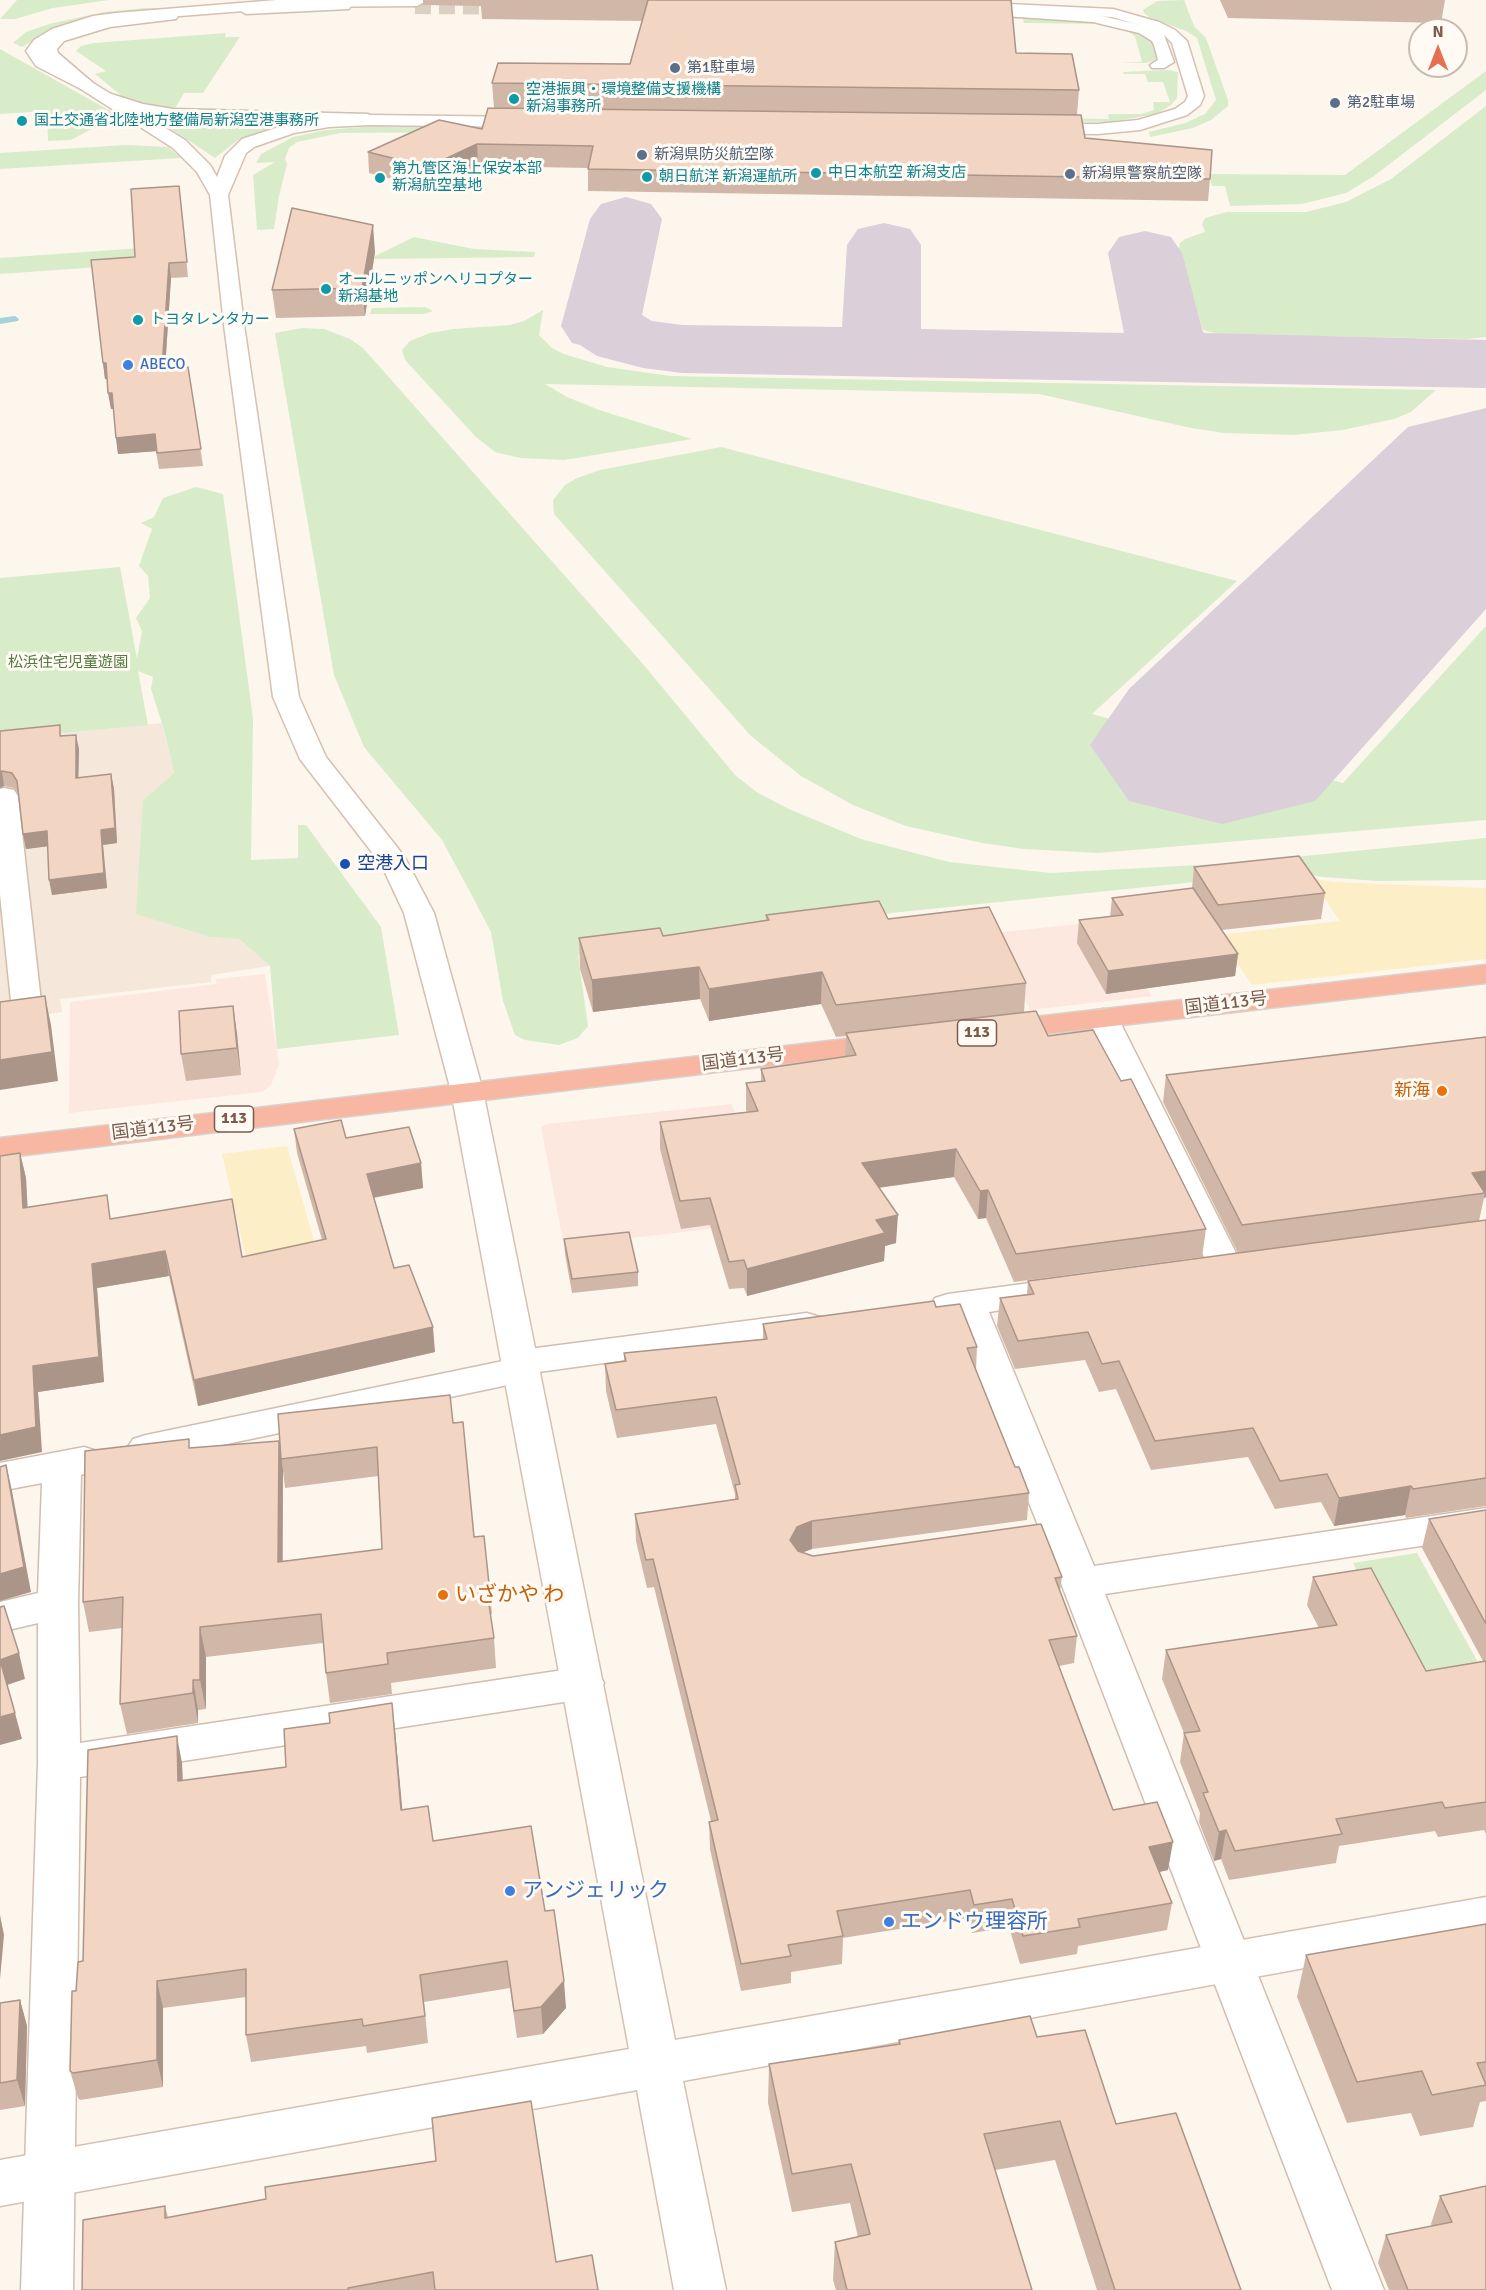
<!DOCTYPE html>
<meta charset="utf-8">
<style>
body{margin:0}
#map{position:relative;width:1486px;height:2290px;overflow:hidden;background:#fdf6ec;font-family:Signika,sans-serif}
canvas{display:block}
.north{position:absolute;left:1408px;top:18px;width:60px;height:60px;box-sizing:border-box;background:#fffaf3;border:2px solid #cabbb1;border-radius:50%;rotate:0deg;font-size:16px;font-weight:700;line-height:24px;text-align:center;color:#7a5c4d}
.north::after{content:'';display:block;margin:auto;width:21px;height:27px;background:#e76f51;clip-path:polygon(50% 0,100% 100%,50% 72%,0 100%)}
</style>
<div id="map">
<canvas width="1486" height="2290"></canvas>
<div class="north">N</div>
</div>
<script>
const g = document.querySelector('canvas').getContext('2d');
g.lineJoin = 'round';
function fill(path, color) { g.fillStyle = color; g.fill(path, 'evenodd'); }
const shape = rows => new Path2D(rows.map(r => 'M' + r).join(''));
function strokePath(path, color, width, dash) { g.strokeStyle = color; g.lineWidth = width; g.lineCap = dash ? 'butt' : 'round'; g.setLineDash(dash || []); g.stroke(path); }
function drawText(font, color, halo, rows, align = 'center') {
  g.font = font + ' Signika,"Noto Sans JP",sans-serif'; g.lineWidth = 6; g.setLineDash([]); g.textBaseline = 'middle'; g.strokeStyle = halo; g.fillStyle = color; for (const [text, x, y, turn = 0] of rows) {
    g.save(); g.translate(x, y); g.rotate((+turn || 0) * Math.PI / 180); g.textAlign = isNaN(turn) ? turn : align; if (halo) g.strokeText(text, 0, 0); g.fillText(text, 0, 0); g.restore();
  }
}
const residential = shape([
 [162,723,174,773,143,800,211,937,239,939,270,966,211,975,211,982,60,999,62,1012,0,1022,0,740]
]);
const commercial = shape([
 [1107,921,1152,996,1030,1010,993,933],
 [265,974,279,1064,271,1085,262,1092,69,1113,70,1002,216,984,216,979],
 [732,1104,768,1222,564,1246,541,1127,547,1124]
]);
const green = shape([
 [17,0,109,0,53,8,15,19,0,19],
 [1184,0,1194,26,1206,38,1228,100,1228,106,1211,120,1193,128,1150,137,1149,132,1185,123,1205,114,1216,100,1197,38,1186,31,1150,18,1144,13,1143,10,1157,1],
 [146,8,193,8,50,31,22,47,13,43,26,32,49,24,104,12],
 [1005,15,1089,20,1132,29,1151,40,1157,60,1146,63,1119,63,1142,62,1135,36,1124,29,1097,24,1024,23,1023,19,935,18],
 [226,33,225,37,240,37,203,93,184,93,174,110,136,103,123,97,95,74,106,71,76,51,81,46,94,43],
 [0,49,112,112,112,118,71,140,48,141,47,111,0,114],
 [1168,70,1178,72,1177,98,1171,105,1156,114,1111,122,608,113,1109,119,1108,114,1141,114,1154,110,1153,102,1170,102,1163,82,1148,82,1145,74,1124,74,1123,72],
 [1486,71,1486,90,1374,176,1346,193,1302,204,1230,206,1225,186,1212,186,1209,174,1345,175],
 [1486,106,1486,337,1468,339,1250,335,1218,334,1203,330,1179,248,1180,243,1185,239,1205,232,1202,224,1205,218,1227,212,1306,212,1346,202,1391,179],
 [157,116,173,117,297,121,238,140,215,158,153,117],
 [363,127,475,127,479,129,467,132,340,133,297,142,289,148,285,159,287,164,279,196,274,229,257,230,253,175,275,162,256,163,261,154,293,137,326,130],
 [125,145,168,147,181,158,0,169,0,153],
 [414,237,474,249,535,252,534,257,374,259,375,256],
 [184,245,156,263,0,274,0,258],
 [425,307,433,311,424,314,370,314,372,308],
 [543,310,539,335,552,348,564,354,607,367,671,376,1436,390,1411,412,1394,419,1343,430,1293,435,1224,433,1191,428,1039,394,545,384,567,397,599,410,692,439,564,460,520,458,495,452,476,437,405,360,402,350,410,341,430,333,453,329,510,325,524,321],
 [302,328,324,329,350,339,363,348,643,664,735,775,758,793,789,809,861,839,949,862,1051,873,1234,863,1486,838,1486,880,1378,881,1323,877,1294,872,891,913,768,935,578,955,588,1026,578,1038,559,1045,525,1040,515,1035,503,1001,491,932,468,888,442,840,364,747,334,675,275,333],
 [721,447,1237,581,1092,714,1343,783,1486,626,1486,820,1098,853,1024,849,982,843,906,826,853,805,801,776,751,736,554,514,553,500,565,485,577,478,600,470],
 [196,487,223,494,253,719,251,860,298,858,298,825,306,825,381,927,399,1035,277,1049,270,966,239,939,211,937,136,914,143,800,174,773,164,730,151,689,153,677,138,671,148,725,0,739,0,578,120,567,137,659,142,631,136,618,150,598,148,576,139,566,152,529,141,523,154,517,163,498],
 [1417,1553,1484,1673,1414,1684,1353,1563]
]);
const sand = shape([
 [1310,878,1333,882,1486,888,1486,959,1252,985,1218,935,1340,921],
 [287,1146,320,1262,250,1275,222,1154]
]);
const stream = shape([
 [15,316,19,319,18,321,0,324,0,318,15,316]
]);
const taxiway = shape([
 [626,197,651,204,662,219,642,315,652,321,682,325,842,327,847,245,858,229,884,223,910,229,921,245,921,329,1124,333,1108,253,1119,237,1145,231,1171,237,1182,253,1203,332,1205,333,1486,340,1486,388,682,373,643,368,597,356,580,345,572,343,561,326,590,219,601,204,626,197]
]);
const runway = shape([
 [1486,408,1486,609,1315,801,1222,824,1129,801,1090,745,1129,689,1408,427,1486,408]
]);
const streetTunnel = shape([
 [415,6,525,7]
]);
const street = shape([
 [344,2,349,3,351,6,349,9,246,14,239,10,246,6,344,2],
 [1009,9,1093,14,1149,27,1164,35,1174,62,1164,68,1152,68,1150,65,1158,60,1154,45,1152,41,1139,33,1093,22,1004,16,1002,13,1004,10,1009,9],
 [171,12,178,16,176,19,110,27,64,41,57,49,58,53,93,83,95,86,93,89,81,89,42,55,41,48,54,35,109,18,171,12],
 [105,92,143,104,173,109,368,114,376,119,368,124,173,119,134,112,99,100,97,97,105,92],
 [4,788,14,790,18,796,42,1011,38,1018,27,1020,16,1018,12,1011,0,894,0,789,4,788],
 [1103,1009,1114,1011,1118,1018,1243,1267,1238,1275,1226,1278,1214,1275,1209,1267,1088,1018,1092,1011,1103,1009],
 [1045,1281,1058,1285,1063,1293,1058,1301,989,1312,1094,1566,1486,1508,1486,1536,1105,1594,1384,2290,1332,2290,1061,1583,955,1317,948,1318,935,1314,930,1306,935,1298,948,1294,1045,1281],
 [807,1313,820,1317,825,1325,820,1333,539,1372,535,1379,522,1382,146,1461,133,1457,127,1448,133,1439,146,1435,503,1361,508,1353,521,1350,807,1313],
 [84,1447,97,1451,103,1461,97,1471,81,1475,78,1603,80,1743,583,1667,598,1672,604,1683,598,1694,583,1699,80,1777,73,2290,21,2290,38,1763,38,1623,0,1632,0,1602,38,1593,42,1483,0,1491,0,1463,84,1447]
]);
const secondary = shape([
 [277,0,423,0,424,2,417,6,295,7,116,21,62,35,45,46,42,51,48,60,93,83,185,140,210,165,217,177,225,156,242,139,285,125,329,117,369,115,527,117,535,122,527,127,369,125,329,127,294,133,254,147,246,153,228,195,244,325,299,697,326,757,404,856,434,913,483,1091,675,2040,1486,1897,1486,1935,683,2081,726,2290,674,2290,637,2090,0,2206,0,2160,629,2049,451,1091,404,913,381,864,300,759,273,697,224,325,210,195,197,172,173,148,81,89,36,66,26,51,34,40,52,29,93,16,116,13,277,0],
 [1008,4,1113,9,1159,22,1175,30,1187,41,1204,96,1200,105,1187,115,1140,130,1098,134,1032,133,1030,129,1032,125,1038,124,1098,124,1138,120,1175,109,1185,102,1188,96,1172,43,1165,36,1149,28,1112,17,1003,11,1001,8,1003,5,1008,4]
]);
const highway = shape([
 [1486,965,1486,983,1000,1039,989,1037,984,1030,989,1023,1000,1021,1486,965],
 [889,1034,900,1036,905,1043,900,1050,0,1158,0,1138,889,1034]
]);
const wall = shape([
 [423,0,1011,0,1016,53,1079,90,1077,115,1085,138,1210,179,1208,201,588,191,588,168,478,166,430,189,369,173,368,152,482,129,494,108,492,83,630,64,642,21,482,19,481,6,423,5],
 [1220,0,1445,0,1441,23,1228,18],
 [179,186,188,277,171,278,165,369,188,367,203,466,159,469,156,451,118,454,116,438,113,409,111,409,107,379,105,379,103,363,135,257],
 [375,252,365,316,276,318,272,290],
 [0,731,62,736,79,749,78,778,111,774,114,789,117,843,103,845,107,888,52,895,48,846,26,849,23,834,19,794,14,788,4,786,0,788],
 [1194,867,1325,893,1321,919,1222,930,1238,954,1235,976,1106,994,1077,943,1079,920,1110,917,1112,898,1192,888],
 [766,915,888,919,1026,983,1024,1012,1048,1036,1121,1081,1206,1229,1202,1257,1014,1282,986,1218,978,1219,954,1177,879,1188,896,1243,885,1246,884,1261,747,1296,744,1288,729,1289,710,1225,681,1229,660,1149,660,1122,747,1112,746,1110,746,1083,761,1081,761,1069,845,1057,846,1036,836,1037,821,1004,709,1021,700,999,593,1012,580,969,579,938,663,936,766,920],
 [233,1006,241,1075,186,1081,181,1054],
 [1486,1037,1486,1197,1484,1198,1479,1221,1486,1220,1486,1506,1406,1518,1405,1515,1334,1526,1321,1502,1275,1509,1248,1457,1151,1470,1116,1389,1099,1392,1085,1360,1015,1369,997,1326,1000,1298,1027,1294,1028,1281,1238,1253,1163,1102,1166,1075],
 [294,1129,346,1138,421,1163,423,1188,374,1198,394,1268,435,1352,198,1406,169,1276,97,1288,104,1382,38,1392,42,1452,20,1153,26,1178,27,1207,112,1219,242,1257,322,1240,297,1153],
 [564,1239,638,1272,638,1286,572,1293,565,1254],
 [936,1307,977,1347,976,1371,1015,1467,1029,1493,1027,1520,812,1549,803,1552,813,1556,1062,1577,1060,1591,1077,1636,1074,1663,1059,1666,1113,1810,1168,1870,1159,1872,1172,1903,1167,1930,1078,1946,1077,1954,1020,1964,1009,1927,972,1933,967,1918,843,1938,842,1964,791,1972,791,1983,741,1991,710,1849,709,1822,711,1821,654,1587,647,1588,636,1541,635,1514,735,1500,735,1494,716,1424,617,1438,606,1391,605,1364,624,1361,624,1353,763,1339,763,1324],
 [453,1423,474,1537,489,1584,492,1614,490,1614,494,1638,496,1668,391,1683,392,1694,330,1703,326,1673,323,1643,206,1657,206,1709,198,1710,198,1723,127,1734,120,1704,122,1628,89,1632,83,1602,190,1448,281,1455],
 [283,1471,285,1488,378,1476,382,1549,283,1561],
 [1486,1510,1486,1834,1484,1830,1438,1837,1435,1831,1339,1846,1336,1863,1229,1880,1221,1859,1214,1861,1199,1822,1200,1813,1180,1762,1184,1733,1162,1679,1166,1650,1319,1628,1307,1605,1313,1577,1426,1671,1483,1661,1422,1548,1429,1519],
 [395,1730,402,1810,433,1841,545,1911,566,2008,543,2034,517,2038,510,1988,424,2002,428,2043,367,2053,366,2046,251,2062,246,2035,246,1997,163,2008,163,2087,80,2100,78,2098,70,2071,76,1991,83,1961,182,1763,183,1781,286,1767],
 [1486,1924,1486,2101,1480,2102,1473,2127,1420,2136,1411,2113,1347,2123,1297,1997,1306,1955],
 [20,2000,27,2026,25,2106,0,2110,0,2003],
 [1037,2037,1116,2124,1241,2290,1097,2290,1055,2160,995,2170,1032,2290,836,2290,833,2280,835,2242,858,2237,850,2203,792,2212,768,2103,769,2064,898,2044,899,2040],
 [1440,2196,1486,2290,1389,2290,1378,2263,1386,2235,1432,2226,1431,2224],
 [165,2206,168,2217,556,2262,598,2290,82,2290]
]);
const shadedWall = shape([
 [477,144,478,166,430,189,428,167],
 [373,225,375,252,365,316,362,288],
 [169,263,171,278,164,385,162,369],
 [103,363,106,363,109,379,105,379],
 [108,393,112,393,114,409,111,409],
 [155,434,158,451,118,454,116,438],
 [76,735,79,749,78,793,76,778],
 [2,771,4,786,0,788,0,772],
 [111,774,114,789,117,843,103,845,107,888,52,895,49,880,101,830],
 [47,831,50,846,26,849,23,834],
 [1238,954,1235,976,1106,994,1108,971],
 [699,967,700,999,593,1012,592,980],
 [822,972,821,1004,709,1021,709,989],
 [45,996,51,1025,58,1081,0,1090,0,1060],
 [233,1006,237,1033,241,1075,237,1048],
 [956,1149,954,1177,861,1190,862,1163],
 [20,1153,26,1178,29,1233,23,1208],
 [421,1163,423,1188,370,1198,367,1174],
 [1486,1171,1486,1197,1484,1198,1485,1193,1472,1173],
 [988,1190,986,1218,978,1219,980,1191],
 [898,1215,896,1243,885,1246,884,1261,747,1296,747,1269,876,1220],
 [165,1251,169,1276,97,1288,104,1382,38,1392,42,1452,0,1461,0,1435,33,1366,92,1264],
 [433,1327,435,1352,198,1406,194,1380],
 [279,1441,283,1471,282,1591,278,1562],
 [6,1465,12,1491,31,1592,0,1601,0,1574],
 [1411,1486,1405,1515,1334,1526,1339,1498],
 [812,1521,812,1549,796,1555,790,1540,797,1527],
 [200,1627,206,1657,206,1709,200,1680],
 [19,1653,25,1679,7,1685,0,1660],
 [193,1680,198,1710,198,1723,193,1693],
 [392,1703,395,1730,405,1838,401,1810],
 [15,1713,22,1739,0,1745,0,1717],
 [177,1736,182,1763,183,1809,178,1781],
 [1226,1830,1221,1859,1214,1861,1219,1832],
 [1173,1842,1168,1870,1145,1875,1149,1847],
 [0,1915,4,1935,0,1979],
 [157,1981,163,2008,163,2087,157,2060],
 [564,1981,566,2008,543,2034,541,2007],
 [20,2000,27,2026,25,2106,17,2080]
]);
const building = shape([
 [648,0,1011,0,1016,53,1072,54,1079,90,492,83,498,63,630,64,648,0],
 [488,108,1081,115,1085,138,1212,150,1210,179,588,169,593,146,477,144,428,167,368,152,439,120,482,129,488,108],
 [179,186,187,262,169,263,162,369,188,367,201,449,157,453,155,434,116,438,112,393,108,393,106,363,103,363,91,260,135,257,131,189,179,186],
 [292,208,373,225,362,288,272,290,292,208],
 [60,725,60,736,76,735,76,778,111,774,115,828,101,830,104,873,49,880,47,831,23,834,17,781,12,773,2,771,0,772,0,731,60,725],
 [1299,856,1325,893,1218,905,1194,867,1299,856],
 [1193,888,1238,954,1108,971,1079,920,1123,915,1112,898,1193,888],
 [879,901,888,919,989,907,1026,983,836,1005,822,972,709,989,699,967,592,980,579,938,660,928,663,936,769,920,766,915,879,901],
 [45,996,52,1052,0,1060,0,1002,45,996],
 [233,1006,237,1048,181,1054,179,1011,233,1006],
 [1036,1011,1048,1036,1093,1030,1121,1081,1131,1079,1206,1229,1016,1254,988,1190,980,1191,956,1149,862,1163,898,1215,876,1220,885,1233,747,1269,744,1260,729,1262,710,1198,680,1201,660,1122,758,1111,746,1083,765,1081,761,1069,856,1055,846,1033,1036,1011],
 [1486,1037,1486,1171,1472,1173,1485,1193,1242,1225,1166,1075,1486,1037],
 [341,1120,346,1138,409,1127,421,1163,367,1174,394,1268,409,1265,433,1327,194,1380,165,1251,92,1264,99,1357,33,1366,36,1427,0,1435,0,1156,20,1153,23,1208,107,1195,110,1219,232,1199,242,1257,326,1239,294,1129,341,1120],
 [1486,1220,1486,1478,1413,1489,1411,1486,1339,1498,1327,1474,1280,1481,1253,1428,1155,1441,1119,1361,1102,1364,1088,1332,1018,1341,1000,1298,1034,1294,1028,1281,1486,1220],
 [629,1232,638,1272,572,1279,564,1239,629,1232],
 [934,1301,936,1307,960,1304,977,1347,967,1348,1015,1467,1019,1467,1029,1493,812,1521,797,1527,790,1540,798,1551,813,1556,1041,1524,1062,1577,1055,1578,1077,1636,1049,1640,1113,1810,1157,1802,1173,1842,1149,1847,1172,1903,1078,1919,1080,1927,1023,1936,1012,1899,974,1905,970,1890,837,1911,843,1936,788,1945,791,1956,741,1964,709,1822,718,1820,653,1559,646,1560,635,1514,738,1499,735,1485,740,1484,716,1397,616,1410,605,1364,626,1361,624,1353,767,1339,763,1324,934,1301],
 [450,1395,453,1423,463,1422,474,1537,484,1536,489,1584,486,1585,494,1638,387,1653,388,1664,326,1673,321,1614,200,1627,200,1680,193,1680,193,1693,120,1704,123,1597,83,1602,85,1451,189,1439,189,1448,279,1441,278,1562,382,1549,377,1447,281,1459,278,1414,450,1395],
 [6,1465,24,1567,0,1574,0,1467,6,1465],
 [1486,1510,1486,1624,1429,1519,1486,1510],
 [1371,1568,1426,1671,1486,1661,1486,1802,1445,1808,1442,1802,1336,1819,1342,1834,1235,1851,1226,1830,1219,1832,1203,1793,1208,1792,1184,1733,1200,1731,1166,1650,1337,1625,1313,1577,1371,1568],
 [4,1606,19,1653,0,1660,15,1713,0,1717,0,1607,4,1606],
 [392,1703,401,1810,428,1806,433,1841,531,1826,545,1911,554,1910,564,1981,541,2007,514,2011,507,1961,420,1975,425,2016,363,2026,362,2019,246,2035,246,1969,157,1981,157,2060,73,2073,70,2071,72,1991,76,1991,78,1962,83,1961,88,1750,177,1736,178,1781,286,1767,284,1729,330,1723,329,1713,392,1703],
 [1486,1924,1486,2062,1477,2063,1486,2085,1432,2095,1422,2071,1357,2082,1306,1955,1486,1924],
 [20,2000,17,2080,0,2083,0,2003,20,2000],
 [1030,2016,1037,2037,1085,2030,1116,2124,1176,2113,1241,2290,1115,2290,1060,2121,984,2134,1032,2290,847,2290,835,2242,870,2234,851,2164,792,2174,769,2064,900,2044,899,2040,1030,2016],
 [531,2101,556,2262,592,2255,598,2290,435,2290,433,2272,348,2288,348,2290,82,2290,83,2220,165,2206,165,2218,266,2199,265,2187,436,2161,432,2118,531,2101],
 [1486,2186,1486,2290,1408,2290,1386,2235,1452,2222,1440,2196,1486,2186]
]);
const markers = [
 [675,68,6,"#5c6f8a"],
 [514,99,6,"#0f9aa8"],
 [1335,103,6,"#5c6f8a"],
 [22,121,6,"#0f9aa8"],
 [642,155,6,"#5c6f8a"],
 [816,173,6,"#0f9aa8"],
 [1070,174,6,"#5c6f8a"],
 [647,177,6,"#0f9aa8"],
 [380,178,6,"#0f9aa8"],
 [326,289,6,"#0f9aa8"],
 [138,320,6,"#0f9aa8"],
 [128,365,6,"#3f7fe0"],
 [345,864,6,"#1a4fb4"],
 [1442,1091,6,"#e8710a"],
 [443,1595,6,"#e8710a"],
 [510,1891,6,"#3f7fe0"],
 [889,1922,6,"#3f7fe0"]
];
const farServicenames = [
 ["第1駐車場",687,68],
 ["第2駐車場",1347,103],
 ["新潟県防災航空隊",654,155],
 ["新潟県警察航空隊",1082,174]
];
const farCulturenames = [
 ["空港振興・環境整備支援機構",526,90],
 ["新潟事務所",526,107],
 ["国土交通省北陸地方整備局新潟空港事務所",34,121],
 ["第九管区海上保安本部",392,169],
 ["新潟航空基地",392,186],
 ["中日本航空 新潟支店",828,173],
 ["朝日航洋 新潟運航所",659,177],
 ["オールニッポンヘリコプター",338,280],
 ["新潟基地",338,297],
 ["トヨタレンタカー",150,320]
];
const farShopnames = [
 ["ABECO",140,365]
];
const farParknames = [
 ["松浜住宅児童遊園",68,663]
];
const shields = [
 [977,1033,39],
 [234,1119,39]
];
const shieldNames = [
 ["113",977,1033],
 ["113",234,1119]
];
const transitNames = [
 ["空港入口",357,864]
];
const streetNames = [
 ["国道113号",1226,1004,-7],
 ["国道113号",743,1060,-7],
 ["国道113号",153,1129,-7]
];
const foodNames = [
 ["新海",1430,1091]
];
const nearFoodnames = [
 ["いざかや わ",455,1595]
];
const nearShopnames = [
 ["アンジェリック",522,1891],
 ["エンドウ理容所",901,1922]
];
fill(residential, '#f5e8da');
fill(commercial, '#fde8e0');
fill(green, '#d8ecc9');
fill(sand, '#fcefc7');
fill(stream, '#a5d3da');
fill(taxiway, '#dbcfda');
fill(runway, '#dbcfda');
strokePath(streetTunnel, '#dcd0c4', 16, [16, 8]);
strokePath(street, '#d1beb0', 3);
strokePath(secondary, '#d6c0b0', 3);
strokePath(highway, '#dad1cd', 3);
fill(street, '#fff');
fill(secondary, '#fff');
fill(highway, '#f7b7a3');
fill(wall, '#d1b7a8');
fill(shadedWall, '#aa9588');
fill(building, '#f3d5c3');
strokePath(building, '#aa9588', 1.5);
for (const [x, y, r, color] of markers) { const dot = new Path2D(); dot.arc(x, y, r, 0, 2 * Math.PI); g.fillStyle = color; g.fill(dot); strokePath(dot, '#fffaf3', 2); }
drawText('15px', '#4e5e75', '#fffaf3', farServicenames, 'left');
drawText('15px', '#0d838f', '#fffaf3', farCulturenames, 'left');
drawText('15px', '#366cbe', '#fffaf3', farShopnames, 'left');
drawText('15px', '#537a41', '#fffaf3', farParknames);
for (const [x, y, w] of shields) { const box = new Path2D(); box.roundRect(x - w / 2, y - 13, w, 26, 4.5); g.fillStyle = '#fffaf3'; g.fill(box); strokePath(box, '#7a5c4d', 1.5); }
drawText('bold 16px', '#7a5c4d', null, shieldNames);
drawText('18px', '#164399', '#fffaf3', transitNames, 'left');
drawText('18px', '#7a5c4d', '#fffaf3', streetNames);
drawText('18px', '#c56008', '#fffaf3', foodNames, 'right');
drawText('21px', '#c56008', '#fffaf3', nearFoodnames, 'left');
drawText('21px', '#366cbe', '#fffaf3', nearShopnames, 'left');
</script>
